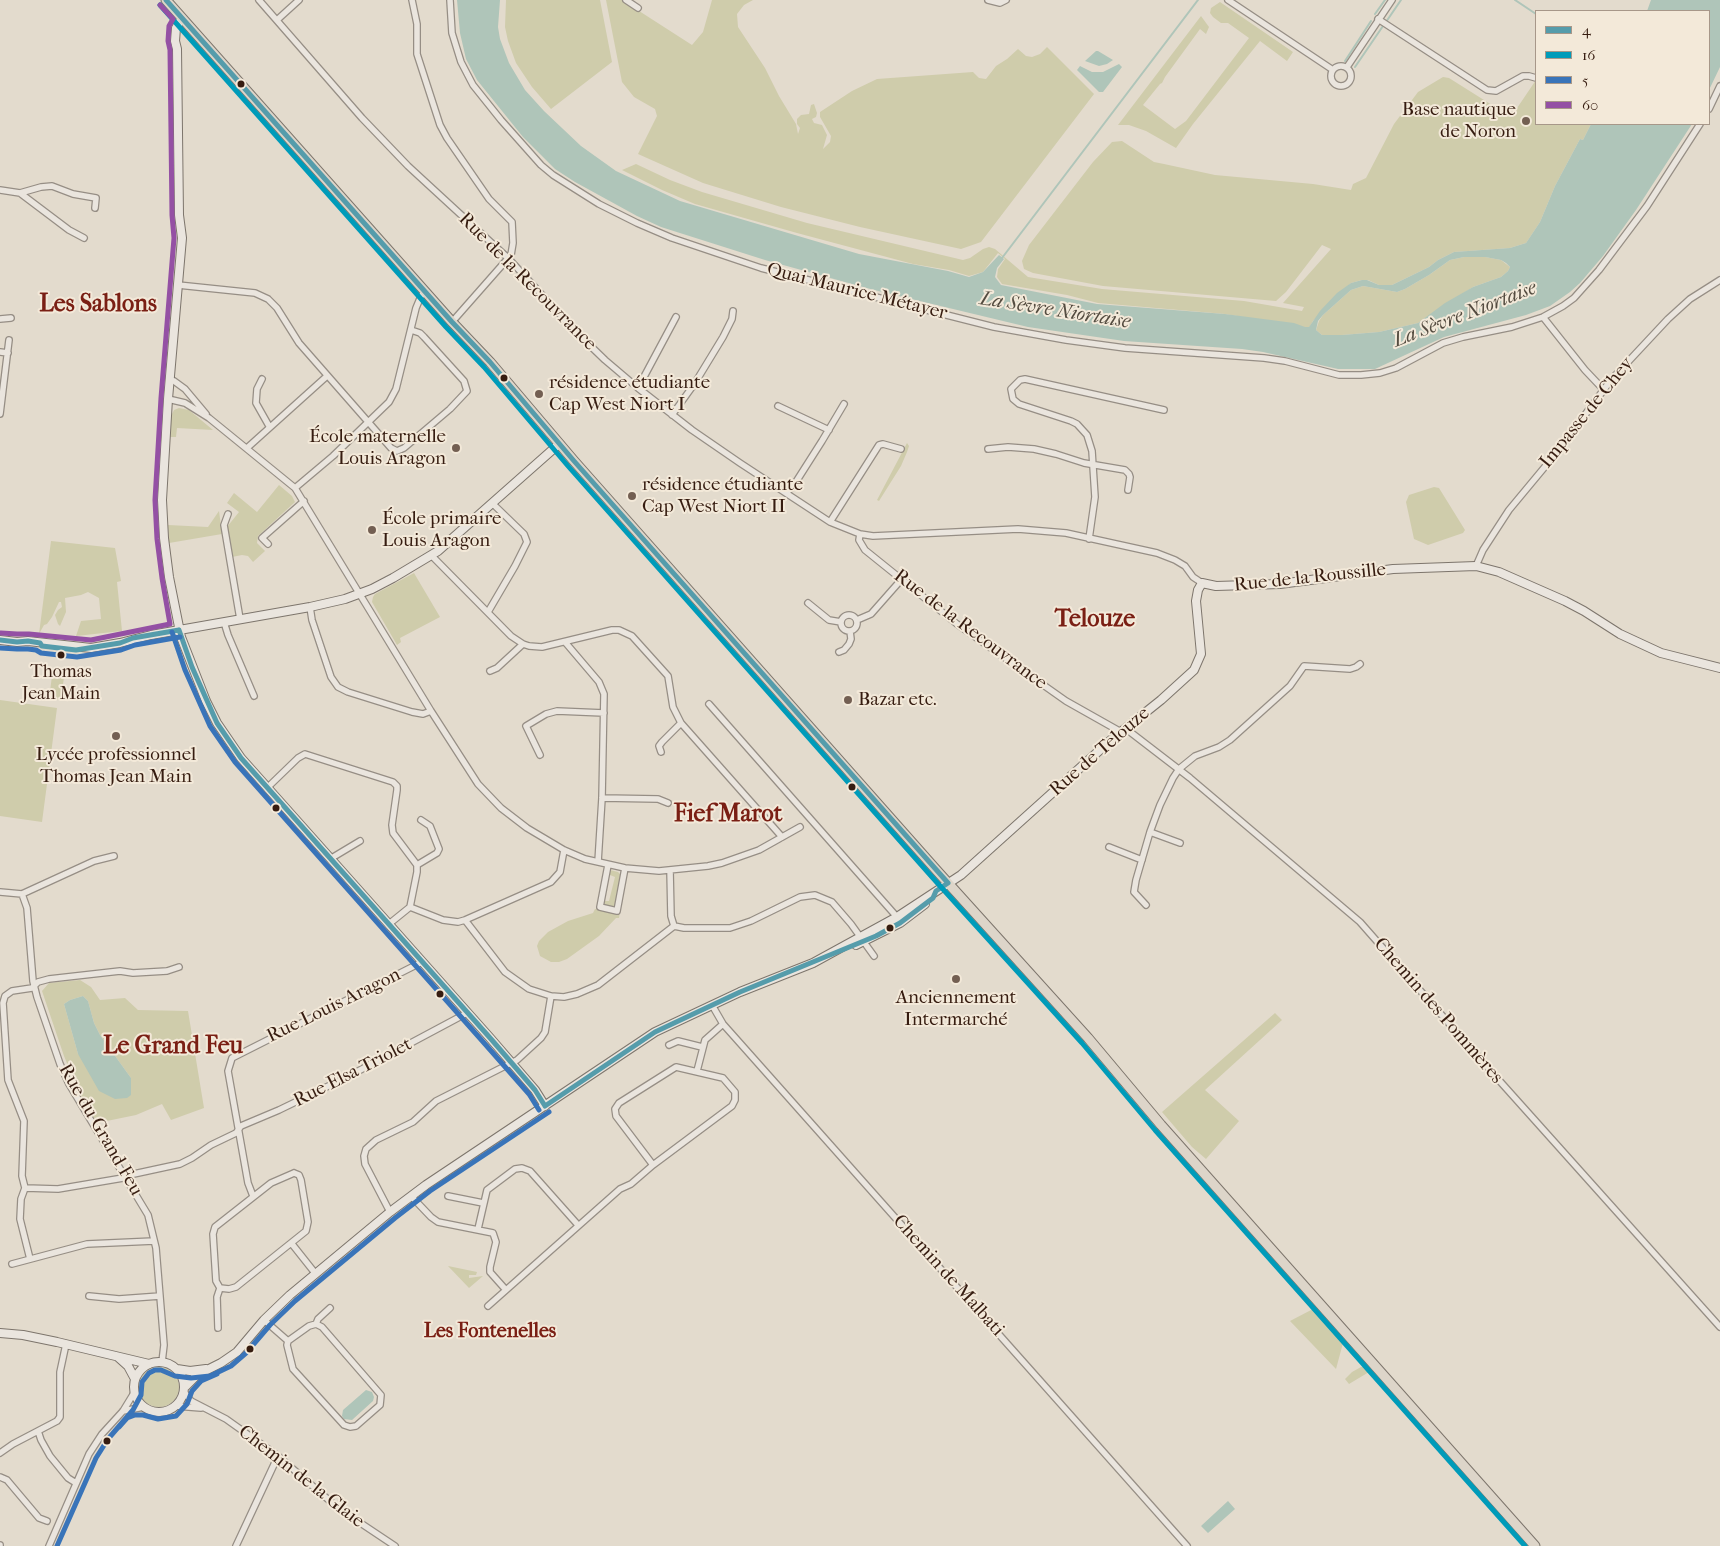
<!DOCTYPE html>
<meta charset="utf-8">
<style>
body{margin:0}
#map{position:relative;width:1720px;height:1546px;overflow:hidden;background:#e3dbcd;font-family:"IM FELL French Canon",serif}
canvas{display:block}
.legend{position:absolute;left:1535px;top:10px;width:175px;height:115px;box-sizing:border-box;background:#f3e9d9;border:1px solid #a79789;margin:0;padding:6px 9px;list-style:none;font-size:15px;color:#361c10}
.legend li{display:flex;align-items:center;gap:10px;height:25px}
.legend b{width:25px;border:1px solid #a79789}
</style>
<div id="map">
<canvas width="1720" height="1546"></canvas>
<ul class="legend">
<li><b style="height:6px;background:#559cab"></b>4</li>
<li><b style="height:6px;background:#009bb9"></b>16</li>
<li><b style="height:6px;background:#3974b9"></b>5</li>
<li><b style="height:6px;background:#9450a4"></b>60</li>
</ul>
</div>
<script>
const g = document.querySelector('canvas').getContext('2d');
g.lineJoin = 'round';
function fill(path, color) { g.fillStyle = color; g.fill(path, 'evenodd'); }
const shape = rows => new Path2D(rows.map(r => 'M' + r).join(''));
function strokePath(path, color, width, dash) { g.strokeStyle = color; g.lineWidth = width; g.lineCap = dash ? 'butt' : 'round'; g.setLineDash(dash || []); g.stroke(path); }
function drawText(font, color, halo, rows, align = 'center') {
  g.font = font + ' "IM FELL French Canon",serif'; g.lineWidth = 4; g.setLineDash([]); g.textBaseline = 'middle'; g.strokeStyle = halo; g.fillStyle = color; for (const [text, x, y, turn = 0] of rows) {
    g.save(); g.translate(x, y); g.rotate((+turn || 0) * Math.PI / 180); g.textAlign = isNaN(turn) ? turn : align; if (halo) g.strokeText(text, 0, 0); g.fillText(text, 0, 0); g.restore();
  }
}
const green = shape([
 [506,0,600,0,612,62,551,109,532,87,516,63,508,41,505,27],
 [606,0,622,0,692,45,703,32,712,0,753,0,744,5,737,14,738,27,765,68,779,96,796,124,798,134,800,128,797,124,797,119,801,115,809,114,811,105,814,104,817,113,816,117,812,119,814,123,822,125,827,135,823,149,830,142,831,136,820,117,820,112,852,91,877,79,973,72,979,78,986,79,996,66,1007,59,1018,49,1026,56,1032,57,1040,54,1047,47,1094,94,981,242,961,249,860,227,781,207,703,183,638,154,657,116,655,109,634,97,622,82],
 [1220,2,1293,52,1287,61,1260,41,1193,124,1176,148,1146,131,1129,125,1118,125,1201,16,1209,27,1206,34,1200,29,1165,77,1162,83,1160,84,1143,105,1175,129,1186,121,1249,38,1228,23,1221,23,1213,17,1210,13,1211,8],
 [1443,77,1449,78,1511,117,1536,80,1536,124,1591,124,1583,140,1580,139,1555,186,1540,222,1526,243,1510,248,1454,252,1438,260,1429,267,1392,285,1379,285,1368,280,1362,280,1351,283,1313,321,1309,328,1225,314,1098,303,1067,295,1002,284,997,277,998,269,1005,259,998,253,983,272,969,276,949,270,913,264,797,233,695,204,662,190,622,170,636,164,670,180,702,192,807,223,963,260,970,258,983,249,989,247,995,249,1028,277,1102,289,1244,301,1302,311,1304,307,1283,303,1331,249,1322,245,1286,292,1276,301,1103,286,1033,273,1024,269,1022,261,1029,245,1093,162,1112,142,1122,141,1154,162,1164,164,1215,175,1313,184,1351,190,1353,184,1366,178,1394,124,1418,92],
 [1464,257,1485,257,1501,260,1510,267,1508,271,1501,277,1473,287,1418,323,1379,332,1342,335,1322,335,1316,330,1319,321,1323,315,1351,290,1363,286,1397,292,1405,289,1429,275,1450,260],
 [179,408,189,410,213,430,177,428,176,437,170,437,171,416,174,410],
 [907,443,909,446,907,452,901,466,879,501,877,500],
 [279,485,292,496,295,502,258,536,257,543,265,551,253,562,248,556,242,555,232,557,227,527,239,512,227,503,234,493,257,512],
 [1434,487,1439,488,1465,530,1463,533,1428,545,1414,539,1406,502,1409,495],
 [219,511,222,534,169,543,168,525,208,527],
 [51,541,115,548,121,581,117,582,122,631,76,636,81,621,101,619,99,598,88,592,81,595,65,598,66,612,60,626,58,624,55,615,58,610,62,607,61,602,59,602,52,617,47,624,44,625,39,634],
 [414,573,440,617,400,638,401,642,397,645,372,602,373,597,375,594],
 [52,676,64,677,61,700,49,699],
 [0,700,57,708,42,822,0,816],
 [610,870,618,872,621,875,616,907,614,908,603,906,604,901,609,901,615,877,610,875],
 [595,909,620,912,619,918,616,918,599,936,567,959,559,962,551,962,540,956,537,946,539,941,548,932,568,921,593,913],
 [80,980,91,987,100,1000,125,998,138,1010,188,1011,204,1108,171,1120,162,1104,136,1115,97,1123,83,1102,64,1056,42,991,49,983],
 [83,996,88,1001,94,1023,100,1035,131,1078,78,1054,64,1004,70,1000],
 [1275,1013,1282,1020,1205,1090,1239,1121,1206,1159,1192,1147,1162,1112],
 [448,1266,477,1272,476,1275,469,1275,469,1278,483,1276,469,1288],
 [1313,1309,1343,1343,1336,1369,1290,1321],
 '139 1387a20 20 0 1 1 40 0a20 20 0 1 1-40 0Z',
 [1361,1367,1365,1367,1369,1372,1349,1384,1345,1379,1352,1372]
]);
const water = shape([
 [457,0,500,0,498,27,500,39,509,63,525,90,544,111,581,146,616,171,680,201,859,254,948,271,969,277,983,272,999,255,1004,259,997,268,995,277,1001,285,1097,304,1225,314,1294,323,1305,327,1309,327,1320,311,1337,293,1351,283,1362,280,1367,280,1379,285,1392,285,1429,267,1438,260,1454,252,1510,248,1526,243,1540,222,1555,186,1580,139,1583,140,1591,124,1692,124,1636,210,1603,256,1580,283,1570,292,1550,306,1526,315,1444,337,1375,369,1338,369,1263,352,1242,349,1124,341,1028,327,874,290,765,260,661,227,637,216,575,182,555,169,523,137,477,80,466,59,460,33],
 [1464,257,1485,257,1501,260,1506,263,1510,267,1508,271,1501,277,1473,287,1445,303,1418,323,1379,332,1342,335,1322,335,1316,330,1318,321,1323,315,1351,290,1363,286,1397,292,1405,289,1429,275,1450,260],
 [1651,0,1720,0,1720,67,1709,90,1709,11,1647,11],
 [1096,51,1098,51,1113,60,1107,64,1099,66,1085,61],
 [1119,64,1122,67,1103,92,1099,92,1077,70,1080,66,1092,72,1103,72],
 [83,996,88,1001,94,1023,100,1035,131,1078,131,1095,127,1098,115,1099,99,1091,78,1054,64,1004,70,1000],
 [366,1390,372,1392,374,1397,373,1401,352,1420,344,1419,342,1416,343,1410],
 [1228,1501,1235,1509,1208,1533,1201,1526]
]);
const stream = shape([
 [1515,0,1536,14],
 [1375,14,1385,0],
 [1386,22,1401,0],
 [1345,61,1371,21],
 [1355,67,1383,26],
 [1002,258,1198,0]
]);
const street = shape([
 [259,0,362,118,408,166,509,259,576,332,605,360,638,388,692,430,740,463,830,522,860,534,873,536,1018,529,1066,533,1157,553,1175,560,1185,566,1193,577,1202,583],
 [412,0,417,24,417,54,440,125,447,138,489,199,512,222,513,243,511,255,452,322],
 [450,0,452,33,461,62,473,85,501,120,541,165,553,175,599,204,637,223,672,238,761,268,994,327,1066,340,1125,348,1264,358,1285,361,1339,375,1361,375,1380,373,1396,368,1443,343,1463,337,1512,327,1543,317,1563,306,1574,298,1599,270,1647,206,1700,124],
 [626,0,638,8],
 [988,0,1000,3,1006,0],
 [1228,0,1333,70],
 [1378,19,1487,90,1496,91,1523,76,1529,76,1536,78],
 [277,20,299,0],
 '1331 76a10 10 0 1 1 20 0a10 10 0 1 1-20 0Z',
 [1347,67,1392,0],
 [1709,109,1720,86],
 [0,190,20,193,69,230,84,238],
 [20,193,41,187,52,186,73,194,96,198,95,208],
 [178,285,255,293,268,299,277,308,299,343,391,448,397,451,404,448,450,409,467,391,464,381,424,337,420,333,411,330],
 [1543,317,1585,370,1603,389],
 [0,319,11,318],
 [0,352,8,353],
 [262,379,257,389,256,403,269,426],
 [170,380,174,381,185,389,206,414],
 [638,388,676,317],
 [168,399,185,403,209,418,295,488,431,711,478,784,501,808,527,828,564,850,585,859,625,868,659,871,708,866,722,863,759,850,800,827],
 [778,406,829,430],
 [0,414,9,340],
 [672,415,695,383,723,337,732,319,733,311],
 [247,448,327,376],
 [988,449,1008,447,1034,449,1056,454,1084,463,1125,470,1129,474,1130,477,1128,490],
 [295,488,333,456,389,402,396,389,416,308,421,296,425,292],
 [786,493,794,485,822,441,844,404],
 [228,514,224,525,240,619],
 [830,522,879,445,883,444,901,449],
 [860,534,859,540,865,550,957,624,1066,701,1121,732],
 [1089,539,1095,497,1092,451,1087,435,1077,424,1071,421,1019,404,1013,399,1011,389,1020,380,1025,379,1164,410],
 [268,544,262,538,304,501],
 [432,556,511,636,523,644,529,646,542,647,612,630,619,630,632,636,668,676,673,707,681,723,782,837],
 [1476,566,1483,550,1509,510,1558,451,1611,380,1668,319,1690,299,1720,280],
 [808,603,829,620,841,622],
 [310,607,312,620,331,677,338,687,348,692,412,712,423,714,431,711],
 [488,612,515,566,527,542,524,534,493,504],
 '841 623a8 8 0 1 1 16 0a8 8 0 1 1-16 0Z',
 [857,620,871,614,901,580],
 [224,622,228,635,254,696],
 [565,642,599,682,604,694,602,798,598,862],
 [839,652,844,650,849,644,851,639,850,631],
 [490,671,497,668,523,644],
 [709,704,897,917],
 [1125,728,1190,778,1360,922,1497,1078,1720,1327],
 [661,752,659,746,662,742,681,723],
 [540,755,526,726,546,714,557,711,604,713],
 [267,788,298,758,305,754,393,782,397,786,397,790,392,825,393,833,417,865,417,872,410,907],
 [602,798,658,799,668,803],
 [1150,832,1180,843],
 [1109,847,1142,860],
 [330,859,360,841],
 [417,865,437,853,439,849,430,826,421,820],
 [608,865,600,907,617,911,625,868],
 [670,870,671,916,674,926],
 [0,892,22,894,27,908,33,981,37,997,60,1064,69,1084,90,1119,148,1215,156,1248,164,1345,162,1362],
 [22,894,94,861,114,856],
 [1146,905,1134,892,1136,880,1150,832,1160,805,1173,778,1179,769,1195,756,1219,747,1230,740,1290,686,1304,666,1350,669,1356,667,1360,664],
 [465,920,505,972,529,989,551,996,564,997,577,994,598,985,674,926],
 [389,924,410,907,443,920,458,922,465,920,551,882,560,872,564,850],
 [674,926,684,928,730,928,751,921,800,897,815,895,832,902,851,924,874,956],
 [712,1005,723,1024,1187,1546],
 [669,1045,678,1041,702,1047],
 [697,1071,705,1040,723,1024],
 [294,1173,299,1175,301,1180,308,1222,306,1231,236,1287,229,1289,220,1288,216,1281,213,1234,215,1227,271,1183,294,1173],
 [25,1188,58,1189,123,1178,129,1175,180,1164,192,1158,211,1145,236,1133,241,1126,279,1110,349,1076,467,1013],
 [253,1196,248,1183,228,1071,232,1058,422,962],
 [411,1196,431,1217,438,1222,493,1233,496,1242,490,1267,490,1272,506,1290],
 [448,1196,483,1203],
 [390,1212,365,1164,364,1156,366,1149,376,1140,413,1122,436,1101,517,1060,541,1038,545,1032,551,996],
 [478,1229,487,1190,515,1169,522,1168,530,1171,578,1225],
 [292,1244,315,1273],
 [30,1259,20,1219,21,1199,25,1188,22,1176,24,1121,8,1080,3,1003,5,996,12,991,32,988,38,982,49,979,120,971,133,973,167,971,179,967],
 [12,1264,87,1244,154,1241],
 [89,1296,119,1299,160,1296],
 [488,1306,620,1189,631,1184,653,1165,732,1106,735,1100,735,1092,723,1078,676,1067,619,1103,615,1109,616,1116,653,1165],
 [264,1320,288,1341],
 [316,1324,322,1327,381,1395,380,1405,356,1426,350,1427,344,1425,293,1369,287,1345,288,1341,309,1326,316,1324],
 [316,1324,318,1319,330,1308],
 [218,1328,217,1297,220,1288],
 [184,1392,191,1401,226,1419,278,1456,338,1508,395,1546],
 [176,1406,201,1408],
 [123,1411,144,1407],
 [38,1431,41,1440,50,1456,68,1478,76,1483],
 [0,1453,13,1444,57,1421,60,1417,60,1372,66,1344],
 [0,1477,7,1480,39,1518,47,1521],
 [0,1545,0,1546],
 [49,1546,89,1454,102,1434,123,1411,134,1393],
 [236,1546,278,1456]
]);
const secondary = shape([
 [182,18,176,28,175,41,177,49,179,215,182,238,168,399,162,500,164,538,169,577,181,637,206,701,217,723,241,758,491,1039,535,1090,545,1106],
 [0,640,17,642,28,641,91,648,120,643,151,635,310,607,345,599,372,589,393,578,438,551,559,444],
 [856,945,900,923,925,904],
 [0,1333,23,1335,57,1342,149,1364],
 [118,1357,128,1366,135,1379],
 '134 1387a25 25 0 1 1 50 0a25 25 0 1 1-50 0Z',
 [177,1369,190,1371,206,1369],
 [185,1387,197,1375,221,1363,237,1352,264,1320,290,1295,390,1212,426,1185,655,1032,740,992,813,963,897,917,961,875,1111,740,1161,700,1194,670,1201,654,1196,601,1198,590,1202,583,1216,586,1280,584,1393,569,1476,566,1499,572,1565,601,1584,611,1620,634,1661,653,1720,668]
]);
const primary = shape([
 [166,0,452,322,490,362,574,461,938,872,1088,1038,1161,1125,1535,1546]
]);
const bus1 = shape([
 [166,0,452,322,490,362,574,461,948,883],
 [179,630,192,667,217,723,241,758,491,1039,535,1090,545,1106],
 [0,640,17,642,28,641,40,643,42,646,76,650,120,643,133,638,179,630],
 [545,1106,655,1032,740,992,876,936,900,923,933,898,936,891,948,883]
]);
const bus2 = shape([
 [160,5,446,327,484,367,568,466,932,877,1082,1043,1155,1130,1525,1546]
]);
const bus3 = shape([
 [172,632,185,670,210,726,235,762,485,1044,529,1094,539,1110],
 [0,648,17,649,28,649,36,650,41,653,77,657,121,650,135,645,180,637],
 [119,1427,127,1418,135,1415,143,1415,158,1419,176,1416,187,1404,192,1391,201,1381,217,1374],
 [57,1546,96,1458,108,1439,133,1410,141,1395,142,1382,149,1373,155,1370,161,1370,175,1376,191,1378,210,1376,231,1366,246,1353,270,1325,295,1301,395,1218,430,1191,549,1112]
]);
const bus4 = shape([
 [1,633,17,634,29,634,91,640,170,624,162,578,157,539,155,500,161,398,174,238,172,215,170,50,168,41,169,26,173,19,160,5]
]);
const markers = [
 [241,84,4.5,"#361c10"],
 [1526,121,5,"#735f52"],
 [504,378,4.5,"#361c10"],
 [539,394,5,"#735f52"],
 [456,448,5,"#735f52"],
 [632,496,5,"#735f52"],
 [372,530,5,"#735f52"],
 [61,655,4.5,"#361c10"],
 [848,700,5,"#735f52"],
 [116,736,5,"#735f52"],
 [852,787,4.5,"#361c10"],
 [276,808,4.5,"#361c10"],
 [890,928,4.5,"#361c10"],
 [956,979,5,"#735f52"],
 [440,994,4.5,"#361c10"],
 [250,1349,4.5,"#361c10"],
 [107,1441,4.5,"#361c10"]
];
const busNames = [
 ["Thomas",61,673],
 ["Jean Main",61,695]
];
const poiNames = [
 ["Base nautique",1516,110,"right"],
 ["de Noron",1516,132,"right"],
 ["résidence étudiante",549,383],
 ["Cap West Niort I",549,405],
 ["École maternelle",446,437,"right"],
 ["Louis Aragon",446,459,"right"],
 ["résidence étudiante",642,485],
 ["Cap West Niort II",642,507],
 ["École primaire",382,519],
 ["Louis Aragon",382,541],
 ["Bazar etc.",858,700],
 ["Lycée professionnel",116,755,"center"],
 ["Thomas Jean Main",116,777,"center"],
 ["Anciennement",956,998,"center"],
 ["Intermarché",956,1020,"center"]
];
const streetNames = [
 ["Rue de la Recouvrance",527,282,45],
 ["Quai Maurice Métayer",857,292,14],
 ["Impasse de Chey",1587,413,-51],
 ["Rue de la Roussille",1310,578,-6],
 ["Rue de la Recouvrance",970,630,37],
 ["Rue de Telouze",1100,752,-41],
 ["Rue Louis Aragon",334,1006,-26],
 ["Chemin des Pommères",1438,1011,49],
 ["Rue Elsa Triolet",353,1073,-27],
 ["Rue du Grand Feu",100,1130,60],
 ["Chemin de Malbati",948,1276,48],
 ["Chemin de la Glaie",301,1477,38]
];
const waterNames = [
 ["La Sèvre Niortaise",1055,311,9],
 ["La Sèvre Niortaise",1465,315,-21]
];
const neighbourhoodNames = [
 ["Les Fontenelles",490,1332]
];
const districtNames = [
 ["Les Sablons",98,305],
 ["Telouze",1095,620],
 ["Fief Marot",728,815],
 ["Le Grand Feu",173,1047]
];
fill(green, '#cfccab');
fill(water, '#afc5b9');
strokePath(stream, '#afc5b9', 2);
strokePath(street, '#968e85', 8);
strokePath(secondary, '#7d756c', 10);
strokePath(primary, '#7d756c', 11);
strokePath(street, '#eae5de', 5.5);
strokePath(secondary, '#eae5de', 8);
strokePath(primary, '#ddd5c9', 9);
strokePath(bus1, '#559cab', 5);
strokePath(bus2, '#009bb9', 5);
strokePath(bus3, '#3974b9', 5);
strokePath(bus4, '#9450a4', 5);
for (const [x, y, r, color] of markers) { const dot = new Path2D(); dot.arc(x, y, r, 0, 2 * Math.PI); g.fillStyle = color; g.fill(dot); strokePath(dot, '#f3e9d9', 2); }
drawText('18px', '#361c10', '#f3e9d9', busNames);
drawText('19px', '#361c10', '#f3e9d9', poiNames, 'left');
drawText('19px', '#361c10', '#f3e9d9', streetNames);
drawText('italic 20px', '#544c40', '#f3e9d9', waterNames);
drawText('bold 20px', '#7a1f14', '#f3e9d9', neighbourhoodNames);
drawText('bold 24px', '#7a1f14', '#f3e9d9', districtNames);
</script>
